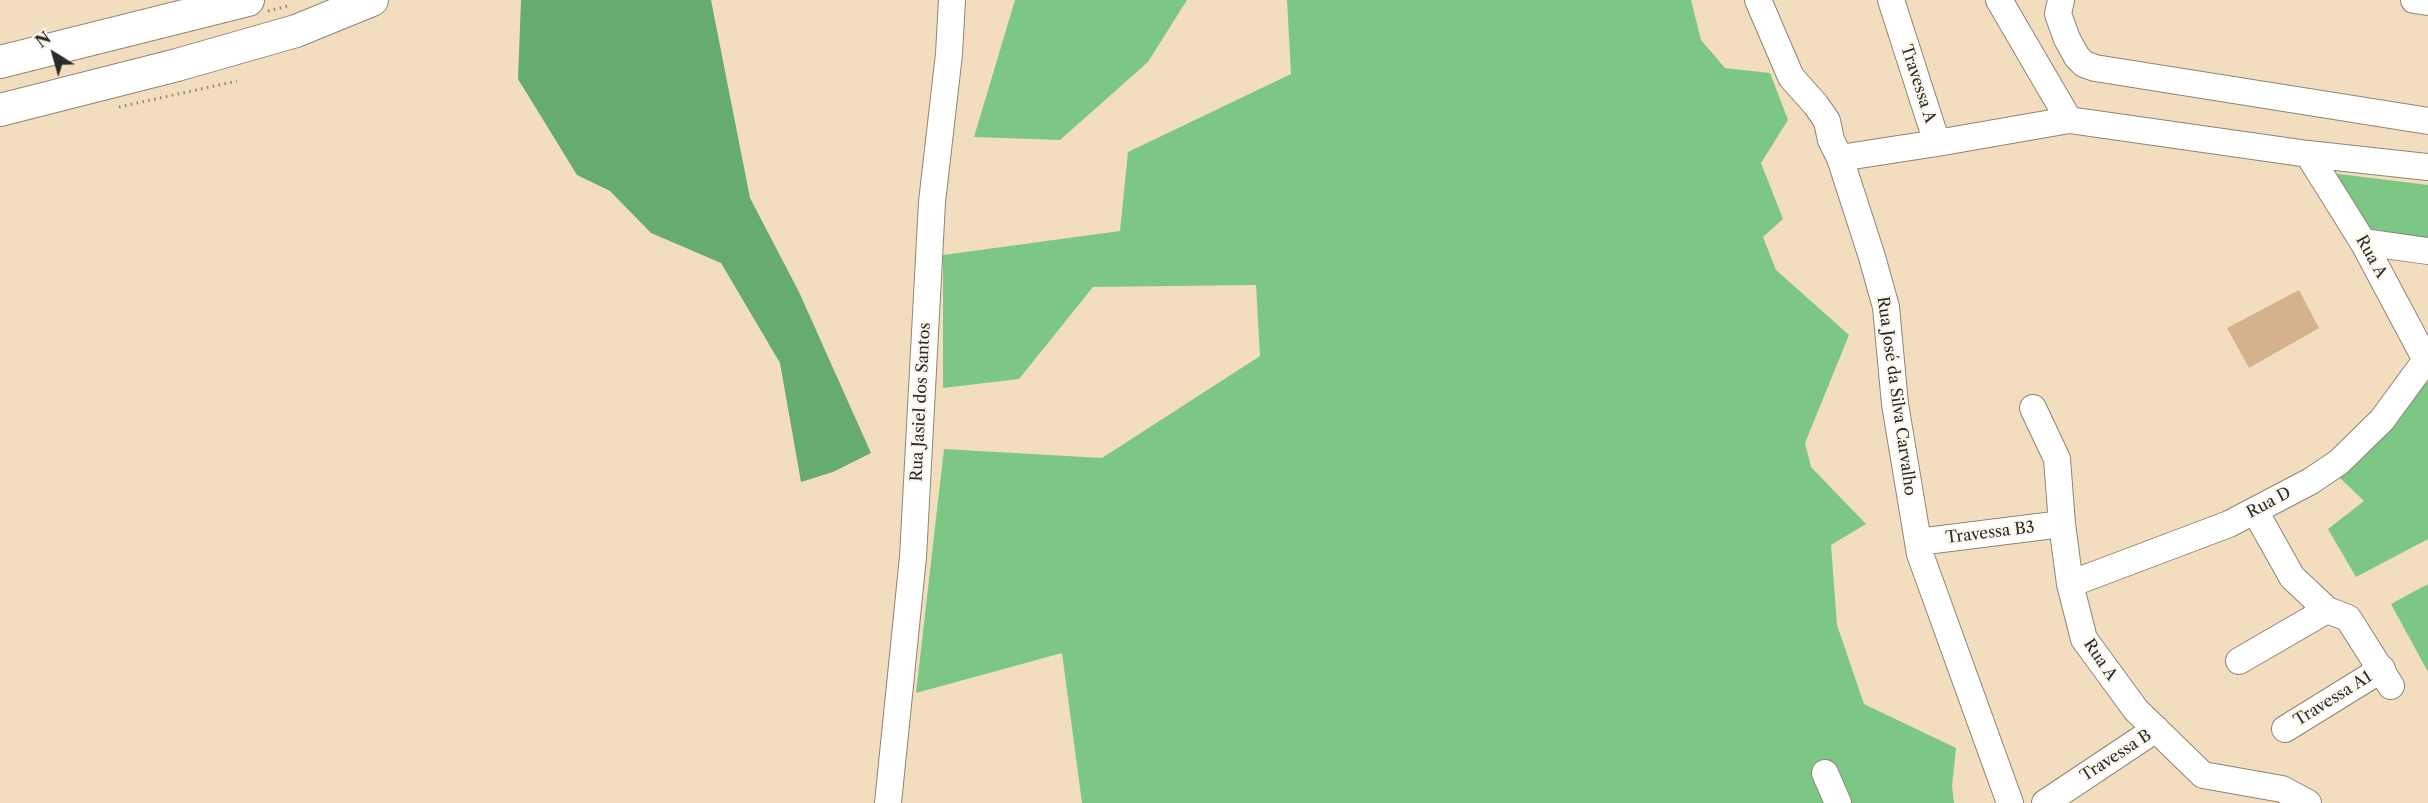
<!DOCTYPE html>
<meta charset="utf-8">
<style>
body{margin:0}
#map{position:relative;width:2428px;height:803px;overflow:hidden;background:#f2debf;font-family:"Libre Caslon Text",serif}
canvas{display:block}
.north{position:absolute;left:24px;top:24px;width:60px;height:60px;-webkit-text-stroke:4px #fbf7ec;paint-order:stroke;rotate:323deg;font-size:16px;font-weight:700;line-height:24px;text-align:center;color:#2b2b2b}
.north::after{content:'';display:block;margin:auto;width:21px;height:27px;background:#2b2b2b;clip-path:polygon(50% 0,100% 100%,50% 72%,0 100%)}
</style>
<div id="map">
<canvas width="2428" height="803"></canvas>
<div class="north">N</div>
</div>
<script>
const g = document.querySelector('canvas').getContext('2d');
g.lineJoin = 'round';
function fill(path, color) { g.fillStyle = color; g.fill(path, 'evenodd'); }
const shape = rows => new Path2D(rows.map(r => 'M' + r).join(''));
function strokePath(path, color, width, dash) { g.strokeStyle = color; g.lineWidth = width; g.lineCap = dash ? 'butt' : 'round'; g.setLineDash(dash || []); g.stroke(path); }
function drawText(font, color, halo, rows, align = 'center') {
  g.font = font + ' "Libre Caslon Text",serif'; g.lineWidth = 4.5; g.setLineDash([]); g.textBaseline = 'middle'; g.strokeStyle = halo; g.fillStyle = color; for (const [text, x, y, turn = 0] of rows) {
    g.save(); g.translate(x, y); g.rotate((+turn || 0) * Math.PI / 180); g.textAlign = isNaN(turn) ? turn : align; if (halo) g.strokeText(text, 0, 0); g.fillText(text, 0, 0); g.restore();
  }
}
const green = shape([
 [1015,0,1187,0,1148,62,1060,140,974,137],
 [1287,0,1691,0,1701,40,1725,68,1770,73,1788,120,1761,163,1783,219,1763,237,1776,270,1849,335,1805,443,1811,467,1866,524,1831,545,1837,625,1864,704,1956,748,1952,786,1954,803,1082,803,1062,653,916,693,944,449,1102,458,1260,356,1256,285,1093,287,1019,379,943,388,943,255,1120,231,1128,152,1291,74],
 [2331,173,2428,185,2428,240,2356,230],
 [2425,377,2428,384,2428,539,2356,577,2328,529,2364,501,2339,477],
 [2428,584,2428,672,2391,604]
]);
const forest = shape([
 [521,0,711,0,750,198,799,292,871,453,833,472,801,482,780,363,721,263,651,233,610,191,577,175,518,79]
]);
const building = shape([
 [2299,290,2319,328,2249,368,2227,328]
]);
const path = shape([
 [268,11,291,5],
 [119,107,237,81]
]);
const minor = shape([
 [1758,0,1791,77,1816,105,1827,121,1831,140,1840,158,1872,257,1886,307,1895,404,1920,554,2010,803],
 [1891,0,1937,143,2069,120,2308,154,2428,167],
 [1999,0,2069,120],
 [2061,0,2058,14,2067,39,2077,57,2084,64,2095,68,2428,121],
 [2414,0,2428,2],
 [2308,154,2363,242,2428,364],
 [1840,158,1937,143],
 [2363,242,2428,251],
 [2033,408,2057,459,2062,524,2070,584,2084,639,2136,710,2203,775,2282,789,2308,803],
 [2255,511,2292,577,2327,610,2348,618,2391,686],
 [1918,542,2062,524],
 [2070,584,2229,524,2311,481,2339,462,2382,420,2426,360],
 [2239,661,2327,610],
 [2285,729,2382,669],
 [1825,773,1838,803],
 [888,803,913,557,932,202,949,54,952,0],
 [2045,803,2156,729]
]);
const major = shape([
 [0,62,248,0],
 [0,110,177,65,296,31,372,0]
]);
const streetNames = [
 ["Travessa A",1918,84,72],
 ["Rua A",2371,257,61],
 ["Rua José da Silva Carvalho",1896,396,82],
 ["Rua Jasiel dos Santos",921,402,-87],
 ["Rua D",2269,503,-28],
 ["Travessa B3",1990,533,-7],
 ["Rua A",2100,660,56],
 ["Travessa A1",2333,699,-32],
 ["Travessa B",2116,756,-33]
];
fill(green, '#7dc785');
fill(forest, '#66ac72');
fill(building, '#d6b18e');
strokePath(minor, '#8e8475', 28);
strokePath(major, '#8e8475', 34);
strokePath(path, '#8e8475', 3, [1.5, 4.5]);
strokePath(minor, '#fff', 26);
strokePath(major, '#fff', 32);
drawText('16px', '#2b2b2b', '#fbf7ec', streetNames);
</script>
